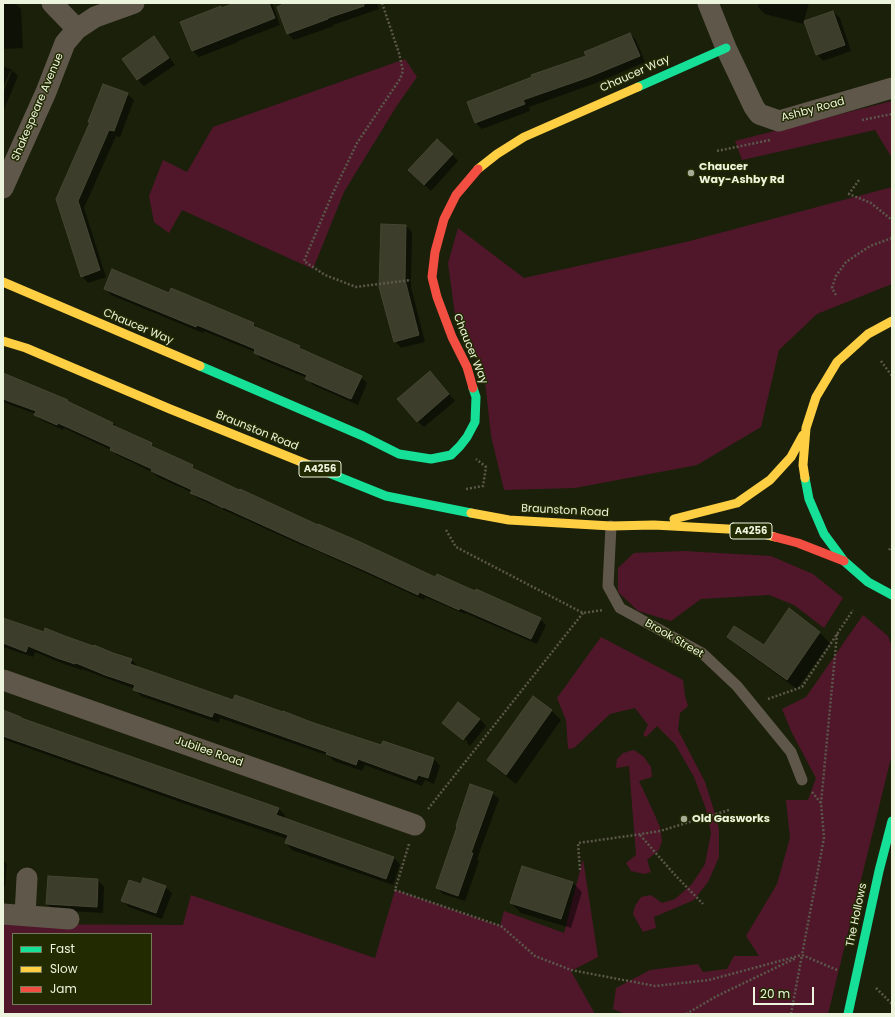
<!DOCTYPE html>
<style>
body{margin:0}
#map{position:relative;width:895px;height:1017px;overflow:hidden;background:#1b200a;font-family:Poppins,sans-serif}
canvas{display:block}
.frame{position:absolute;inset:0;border:4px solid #edf4dd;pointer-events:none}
.legend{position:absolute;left:12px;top:933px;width:140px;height:72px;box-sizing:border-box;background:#212a00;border:1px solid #737b58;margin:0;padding:5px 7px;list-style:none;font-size:12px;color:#edf4dd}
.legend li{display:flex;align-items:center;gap:8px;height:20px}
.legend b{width:20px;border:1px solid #737b58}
.scale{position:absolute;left:753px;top:987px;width:61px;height:18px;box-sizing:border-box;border:2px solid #edf4dd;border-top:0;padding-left:5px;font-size:12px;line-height:14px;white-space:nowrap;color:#edf4dd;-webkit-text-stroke:3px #212a00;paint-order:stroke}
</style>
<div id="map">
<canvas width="895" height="1017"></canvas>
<div class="frame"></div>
<ul class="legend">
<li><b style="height:5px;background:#16e098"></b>Fast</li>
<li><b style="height:5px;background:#ffcf43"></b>Slow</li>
<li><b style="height:5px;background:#f24e42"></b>Jam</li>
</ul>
<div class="scale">20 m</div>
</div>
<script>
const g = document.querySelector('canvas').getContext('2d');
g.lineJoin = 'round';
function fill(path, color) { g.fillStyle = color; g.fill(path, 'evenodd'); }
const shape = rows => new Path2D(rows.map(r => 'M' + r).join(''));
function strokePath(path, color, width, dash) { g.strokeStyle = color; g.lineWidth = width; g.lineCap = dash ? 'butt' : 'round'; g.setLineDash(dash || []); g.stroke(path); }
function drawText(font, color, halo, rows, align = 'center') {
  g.font = font + ' Poppins,sans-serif'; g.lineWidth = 3; g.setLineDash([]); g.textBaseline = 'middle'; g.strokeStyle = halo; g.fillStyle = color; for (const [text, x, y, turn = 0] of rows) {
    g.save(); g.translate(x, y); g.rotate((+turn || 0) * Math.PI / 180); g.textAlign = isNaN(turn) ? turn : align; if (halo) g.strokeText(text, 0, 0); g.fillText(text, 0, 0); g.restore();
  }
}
const green = shape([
 [405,59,417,77,396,107,344,192,313,269,182,210,169,233,154,222,149,196,163,160,187,172,213,127],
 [892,101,892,158,875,130,742,160,735,141],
 [892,187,892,284,817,314,779,350,761,427,697,465,575,488,504,490,491,436,484,372,455,315,448,263,458,228,524,278,686,242],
 [684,551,771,556,813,574,843,598,824,628,794,605,769,595,701,599,671,621,638,611,618,592,618,568,634,553],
 [863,615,888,636,892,647,892,754,828,1014,625,1014,613,1009,616,988,650,970,698,964,703,972,727,969,734,956,759,956,746,936,777,884,790,838,786,800,808,800,816,778,792,733,782,709,806,697],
 [601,637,683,680,685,696,688,706,680,713,678,730,705,782,717,820,719,831,719,857,708,882,694,900,654,917,656,928,643,932,633,914,635,906,641,897,651,895,662,903,675,899,692,884,705,864,711,833,706,809,694,777,675,744,657,726,646,737,643,735,648,725,635,708,610,714,574,748,568,749,566,720,557,698],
 [634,750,644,757,651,767,652,777,639,781,653,811,660,827,662,841,659,850,647,860,651,872,644,874,631,871,626,863,636,855,629,766,616,768,617,759,623,753],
 [583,859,598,957,571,971,595,1014,3,1014,3,924,183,925,191,895,375,958,395,890,500,926,504,911,564,933],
 [13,934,151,934,151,1004,13,1004]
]);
const shadow = shape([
 [3,3,15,3,21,9,23,48,3,49],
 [237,3,272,3,280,25,238,41,238,42,199,57,193,51,182,23],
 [289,3,379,3,377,4,379,9,333,25,334,26,294,40,288,34,278,7],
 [759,3,809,3,803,24,765,14,758,7],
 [833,12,840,18,851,51,823,61,817,54],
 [630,34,636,40,645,62,596,83,529,107,530,111,482,129,476,123,587,57],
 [153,37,160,44,175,65,144,86,138,80,123,59],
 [3,66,12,70,18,76,3,112,3,93,12,71,10,71,3,88],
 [127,94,134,100,120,137,116,136,84,208,106,277,88,283,82,276,57,199,91,123,89,122],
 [452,154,458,161,431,191,416,177],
 [406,226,412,232,411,287,425,342,401,348,395,341],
 [105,288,169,294,171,290,254,324,260,330,300,347,305,352,361,377,367,383,358,405,313,385,307,378,261,359,255,352,204,331,203,333,111,295],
 [3,374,113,423,118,429,151,444,157,450,192,466,198,472,436,578,540,619,546,625,537,644,465,613,465,614,425,597,424,600,370,575,308,547,308,548,253,523,197,498,191,492,158,477,152,472,117,455,111,450,64,428,63,430,41,420,35,415,36,414,3,402],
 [436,379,455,401,424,427,417,421],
 [789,610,820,633,830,643,797,689,738,646,728,636,765,646],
 [3,619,132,660,138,667,138,668,233,701,311,723,382,746,383,742,434,759,440,766,434,784,425,780,422,786,365,765,362,771,334,761,329,756,220,718,219,723,141,696,135,690,135,689,82,669,82,670,64,664,35,652,33,657,3,647],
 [459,704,480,719,486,726,470,746,467,743,468,742,449,727],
 [551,710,561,720,516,784,498,770,489,760],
 [3,711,22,719,279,809,285,815,284,819,394,858,400,864,393,885,292,850,286,843,287,839,194,807,3,739],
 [492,793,499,799,477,859,479,861,465,901,443,894,437,887],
 [3,860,7,864,5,886,3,886],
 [98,880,104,887,103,913,53,910,47,904],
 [572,882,582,892,571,928,521,913,511,903],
 [165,887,172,893,162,919,129,907,123,901]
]);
const building = shape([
 [235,3,269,3,275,18,232,35,192,51,180,22,221,6,221,8,235,3],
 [286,3,364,3,364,6,328,18,328,19,287,34,277,7,286,3],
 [833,11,845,45,816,55,804,21,833,11],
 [630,33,640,56,589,77,523,100,525,104,475,123,467,102,532,77,531,75,586,56,584,52,630,33],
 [154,36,169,58,137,80,122,59,154,36],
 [103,84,128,93,114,131,109,130,78,201,100,270,81,277,56,199,90,122,88,122,103,84],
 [437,139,453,154,424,185,408,170,437,139],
 [381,224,406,225,405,280,419,335,394,342,379,287,381,224],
 [112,269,169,293,171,288,254,323,253,326,300,346,299,348,362,376,351,399,305,379,307,375,254,353,255,349,197,325,196,327,104,289,112,269],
 [430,371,449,394,417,422,397,399,430,371],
 [3,373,68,400,67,401,113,423,112,425,152,443,151,446,193,465,192,468,216,479,239,490,240,489,318,525,318,524,358,541,435,577,437,574,475,591,476,589,541,618,531,639,460,608,459,610,419,592,418,595,364,570,302,543,223,507,223,508,207,500,190,493,192,490,151,471,152,469,110,450,111,447,58,423,57,425,34,415,36,411,3,399,3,373],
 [789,608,820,632,787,680,727,637,734,626,764,645,789,608],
 [3,618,44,632,45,628,65,636,93,646,94,645,113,653,132,659,130,664,233,700,235,695,283,712,283,711,311,722,381,745,383,741,434,758,428,778,418,775,416,780,358,759,356,765,326,754,327,752,214,712,212,717,133,690,135,685,105,675,76,663,75,664,57,658,28,646,26,652,3,643,3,618],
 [533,696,552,710,506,775,487,760,533,696],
 [458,702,480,719,463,740,442,723,458,702],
 [3,710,21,717,21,718,121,753,279,808,276,815,394,857,386,879,285,843,288,835,187,801,3,736,3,710],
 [470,784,493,792,471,853,473,853,458,896,436,888,457,827,456,826,470,784],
 [522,866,573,882,561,919,510,903,522,866],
 [48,876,98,879,97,907,46,904,48,876],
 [143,878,166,886,156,913,121,901,129,880,141,884,143,878]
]);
const path = shape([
 [382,3,399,53,403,71,400,79,357,143,332,195,304,261,325,275,356,287,411,280],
 [862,120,892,114],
 [717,151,770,140],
 [859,180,849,194,871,203,892,220],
 [836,295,832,288,836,276,846,262,870,246,892,238],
 [881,361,892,376],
 [466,489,483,486,486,467,476,459],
 [446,530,456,547,583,613,603,610],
 [889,550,892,546],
 [768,699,802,687,853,610],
 [812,792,821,803],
 [428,809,583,613],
 [640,835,675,875,703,904],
 [409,844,395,890,501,926,535,956,571,970,655,986,709,980,802,955],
 [580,870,578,843,635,835,660,831,729,810],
 [837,970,802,955,824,838,821,803,837,634],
 [876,988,892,1004],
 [686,1014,717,996,796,958],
 [791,1014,802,955]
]);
const lane = shape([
 [611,526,608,586,620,608,702,653,737,686,791,752,802,780]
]);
const street = shape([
 [52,3,77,29],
 [708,3,726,48,754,107,759,114,779,121,892,88],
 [3,188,46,92,65,43,77,29,95,17,134,3],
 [3,680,415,825],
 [3,914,69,919],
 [25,915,27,878]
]);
const fast = shape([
 [638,87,726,48],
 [200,366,363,436,399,454,431,459,451,455,460,446,467,437,475,422,476,397,473,388],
 [319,469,386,496,471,513],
 [805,478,809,499,824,534,844,561,868,582,892,595],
 [848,1014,879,871,892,821]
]);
const slow = shape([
 [478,169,497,154,524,137,638,87],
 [3,282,200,366],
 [3,341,26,348,170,409,319,469],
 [805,478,803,465,806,428,816,397,837,362,868,334,892,321],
 [471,513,509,520,611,526,654,525,746,530,775,537],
 [674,519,737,503,770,480,791,457,803,435]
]);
const jam = shape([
 [473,388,467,367,452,337,437,297,432,277,435,252,444,219,456,195,478,169],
 [775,537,798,543,844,561]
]);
const markers = [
 [691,173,4,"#a4aa93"],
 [684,819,4,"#a4aa93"]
];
const shields = [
 [320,469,42],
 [751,531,42]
];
const shieldNames = [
 ["A4256",320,469],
 ["A4256",751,531]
];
const streetNames = [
 ["Chaucer Way",635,74,-24],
 ["Shakespeare Avenue",38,107,-67],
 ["Ashby Road",813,110,-15],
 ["Chaucer Way",138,327,23],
 ["Chaucer Way",470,349,68],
 ["Braunston Road",257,431,22],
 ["Braunston Road",565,511,3],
 ["Brook Street",674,639,30],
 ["Jubilee Road",209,752,19],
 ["The Hollows",857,915,-78]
];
const poiNames = [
 ["Chaucer",699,167],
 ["Way-Ashby Rd",699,180],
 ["Old Gasworks",692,819]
];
fill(green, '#50172b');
fill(shadow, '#0007');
fill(building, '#3d3d2b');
strokePath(building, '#454633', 1);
strokePath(path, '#5b574a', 2.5, [2, 2]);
strokePath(lane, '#60574b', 11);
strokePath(street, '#60574b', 21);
strokePath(fast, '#16e098', 9);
strokePath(slow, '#ffcf43', 9);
strokePath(jam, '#f24e42', 9);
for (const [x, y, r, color] of markers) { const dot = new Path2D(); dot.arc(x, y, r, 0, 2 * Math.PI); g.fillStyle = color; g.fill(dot); strokePath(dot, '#212a00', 1.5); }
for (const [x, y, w] of shields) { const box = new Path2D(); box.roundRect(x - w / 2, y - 8, w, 16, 3); g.fillStyle = '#212a00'; g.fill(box); strokePath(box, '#edf4dd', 1); }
drawText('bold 10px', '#edf4dd', null, shieldNames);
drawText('11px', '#edf4dd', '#212a00', streetNames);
drawText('bold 11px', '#edf4dd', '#212a00', poiNames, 'left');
</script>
